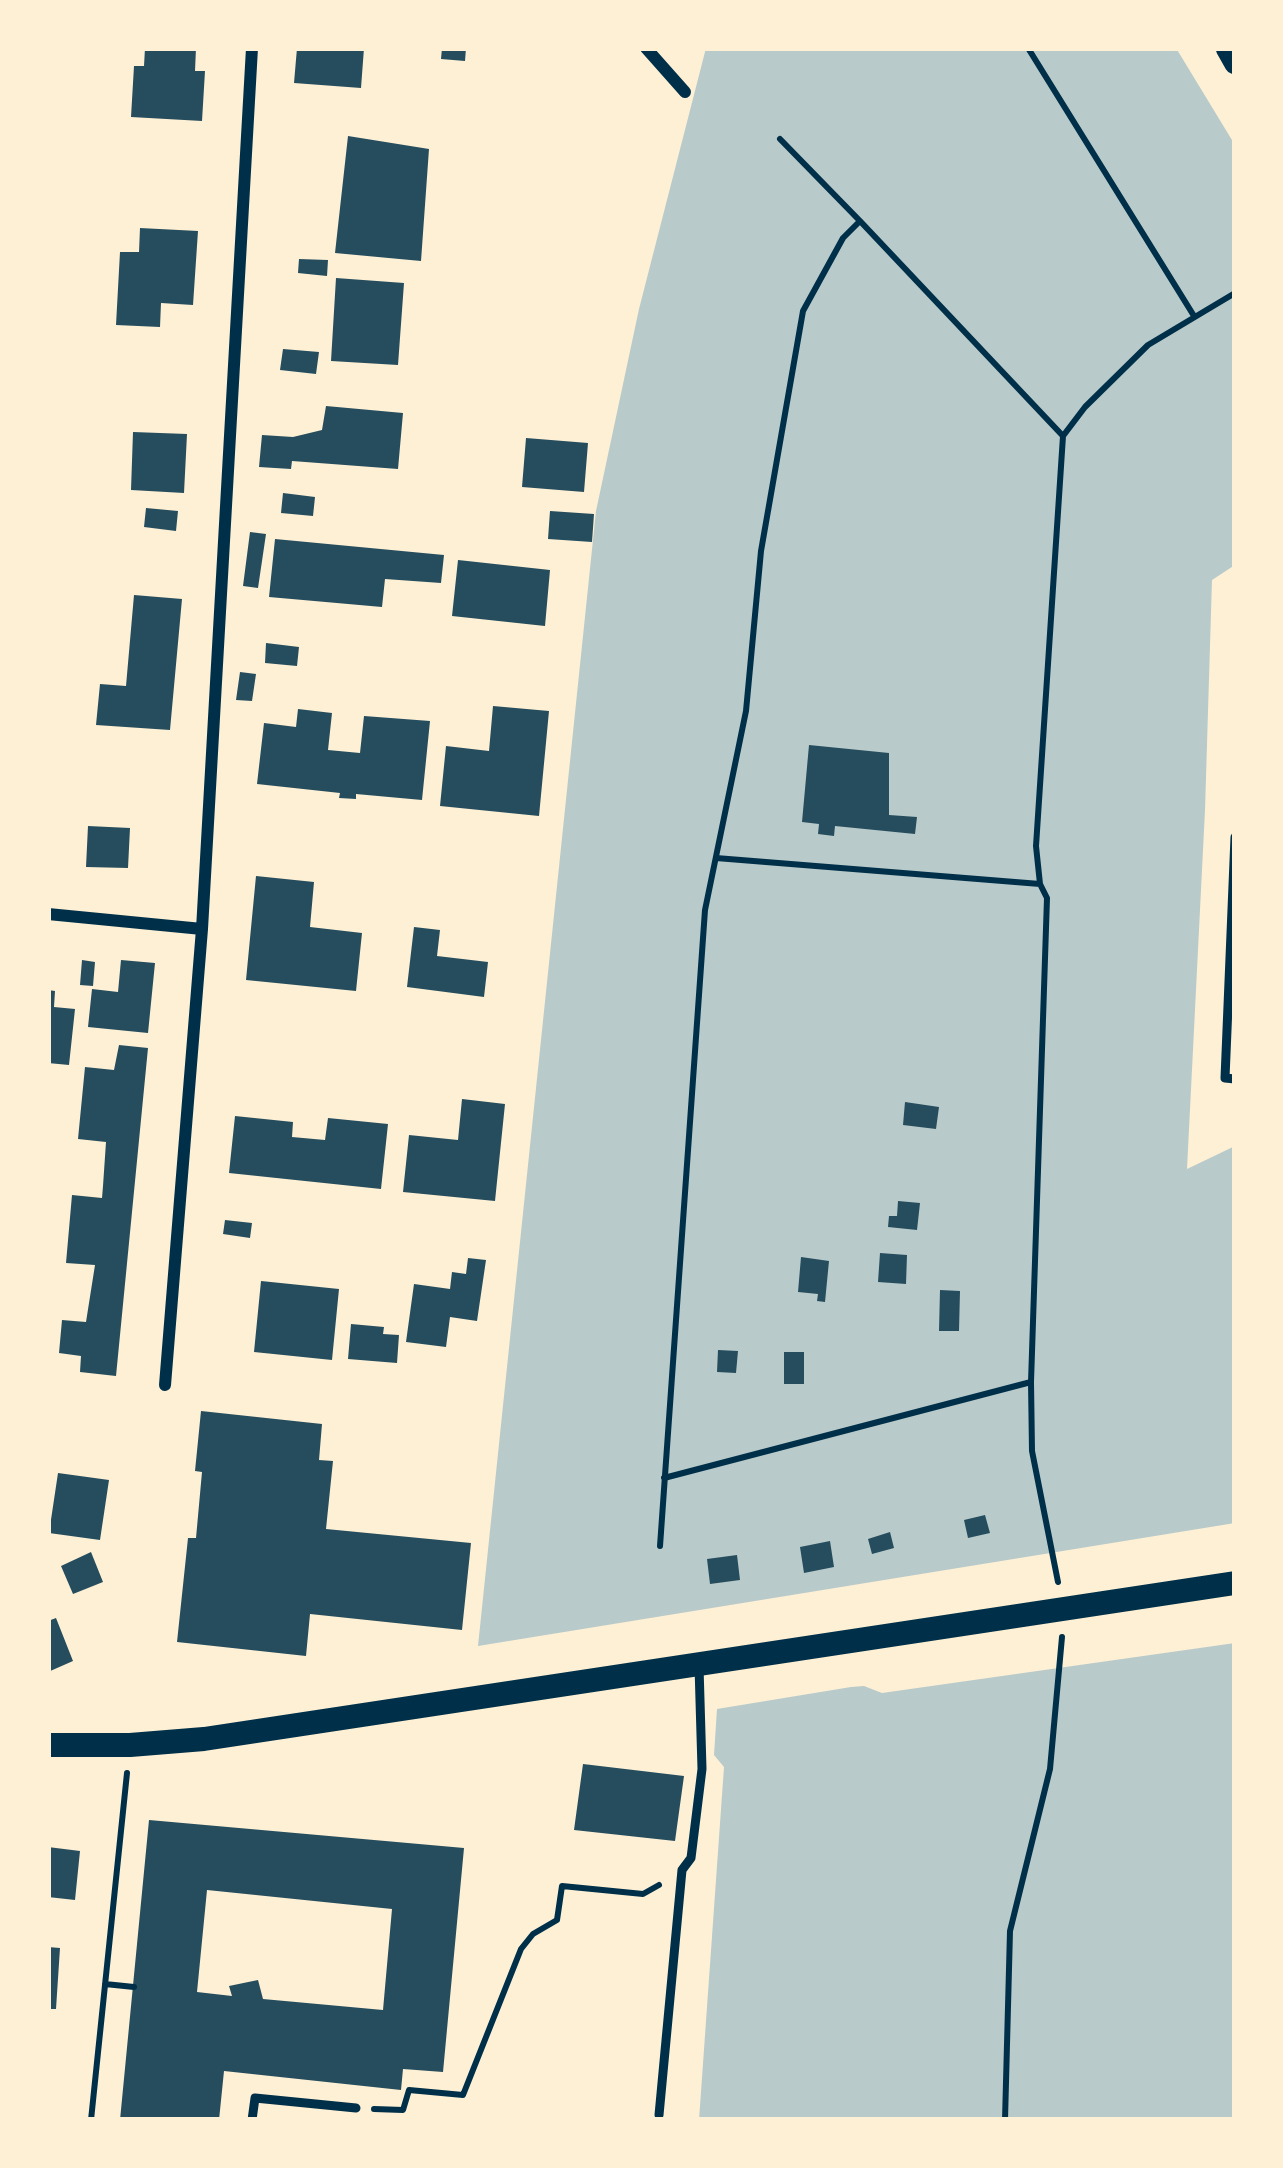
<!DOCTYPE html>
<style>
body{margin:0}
#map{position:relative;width:1283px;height:2168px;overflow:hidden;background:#fdf0d5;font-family:"PT Sans",sans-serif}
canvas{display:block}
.frame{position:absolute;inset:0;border:51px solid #fdf0d5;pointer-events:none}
</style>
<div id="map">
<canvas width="1283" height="2168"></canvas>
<div class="frame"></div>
</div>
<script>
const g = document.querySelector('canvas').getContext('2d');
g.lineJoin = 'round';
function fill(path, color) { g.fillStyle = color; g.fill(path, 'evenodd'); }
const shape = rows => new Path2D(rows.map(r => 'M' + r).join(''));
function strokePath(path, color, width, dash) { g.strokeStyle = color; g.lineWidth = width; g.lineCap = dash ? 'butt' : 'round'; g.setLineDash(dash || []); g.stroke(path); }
const green = shape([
 [706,48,1176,48,1235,145,1235,565,1212,580,1205,810,1187,1169,1235,1146,1235,1523,478,1646,596,511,639,309],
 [1235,1643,1235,2120,699,2120,724,1767,714,1755,717,1709,851,1687,864,1686,882,1693]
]);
const building = shape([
 [145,48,196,48,195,71,205,71,202,121,131,117,134,66,144,66],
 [297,48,364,48,361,88,294,83],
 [442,48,466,48,465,61,441,59],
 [348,136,429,149,421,261,335,253],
 [140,228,198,231,193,305,161,303,160,327,116,325,120,252,139,252],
 [299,259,328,260,327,276,298,273],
 [336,278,404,283,398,365,331,361],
 [283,349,319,352,316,374,280,370],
 [326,406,403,413,398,469,292,461,291,469,259,467,262,435,293,437,322,430],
 [133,432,187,434,184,493,131,490],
 [526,438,588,443,584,492,522,487],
 [283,493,315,497,313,516,281,513],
 [146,508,178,511,176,531,144,527],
 [550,511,594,514,592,542,548,539],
 [250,532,266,534,258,588,243,586],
 [275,539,444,555,441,583,385,579,382,607,269,597],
 [458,560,550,570,545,626,452,616],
 [134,595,182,599,170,730,96,725,100,684,126,686],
 [266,643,299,647,297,666,265,663],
 [240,672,256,674,252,701,236,700],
 [493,706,549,711,539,816,440,806,446,746,489,751],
 [298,709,332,713,328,750,360,753,364,716,430,721,422,800,356,794,356,799,339,798,340,793,257,784,264,723,296,727],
 [809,745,889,753,889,815,917,817,915,834,835,826,834,836,818,834,819,824,802,822],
 [88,826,130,828,128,868,86,867],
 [256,876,314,882,310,927,362,933,356,991,246,980],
 [414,927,440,930,437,956,488,962,484,997,407,987],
 [82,960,95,962,93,986,80,985],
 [121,960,155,963,148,1033,88,1027,92,989,118,992],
 [48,990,55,991,54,1007,75,1009,69,1065,48,1063],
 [119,1045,148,1048,116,1376,80,1372,81,1356,59,1353,62,1320,86,1322,95,1265,66,1263,72,1195,102,1198,103,1186,106,1142,78,1139,85,1067,114,1070],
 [462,1099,505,1104,495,1201,403,1192,409,1135,458,1140],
 [905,1102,939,1107,936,1129,903,1125],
 [235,1116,293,1122,292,1137,325,1140,328,1118,388,1124,381,1189,229,1173],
 [898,1201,920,1203,917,1230,888,1227,889,1216,897,1216],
 [225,1220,252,1223,250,1238,223,1234],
 [880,1253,907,1255,906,1284,878,1282],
 [801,1257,829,1261,825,1302,817,1301,818,1294,798,1292],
 [468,1258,486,1260,477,1321,450,1317,446,1347,406,1342,414,1284,450,1289,452,1272,466,1274],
 [261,1281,339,1289,332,1360,254,1352],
 [940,1290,960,1291,959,1331,939,1331],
 [351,1324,384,1327,383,1334,399,1335,397,1363,348,1359],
 [718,1350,738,1351,736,1373,717,1372],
 [784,1352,804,1352,804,1384,784,1384],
 [201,1411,322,1424,319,1460,333,1461,326,1529,471,1543,462,1630,310,1614,306,1656,177,1642,188,1538,196,1538,202,1472,195,1471],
 [58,1473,109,1480,100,1540,49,1533],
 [985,1515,990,1533,968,1538,964,1520],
 [890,1532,894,1548,872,1554,868,1539],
 [830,1541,834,1567,804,1573,800,1547],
 [91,1552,103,1582,73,1594,61,1566],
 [737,1555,740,1580,710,1584,707,1559],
 [56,1618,73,1661,48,1672,48,1621],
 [583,1764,684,1776,675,1841,574,1830],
 [149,1820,464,1848,443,2072,403,2069,401,2090,224,2071,219,2120,120,2120],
 [207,1890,392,1909,383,2010,263,1999,258,1980,229,1986,232,1996,197,1992],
 [48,1847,80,1851,75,1900,48,1897],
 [48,1947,60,1948,56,2009,48,2009]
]);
const path = shape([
 [1028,48,1194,316],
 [780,139,860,221],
 [716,858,1040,884],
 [664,1478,1031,1382],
 [660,1546,705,910,746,711,761,551,803,311,843,238,860,221,1063,436],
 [1058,1582,1032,1451,1031,1382,1047,898,1040,884,1036,846,1063,436,1085,407,1148,345,1235,293],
 [105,1984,134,1987],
 [374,2109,403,2110,409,2090,463,2095,521,1949,533,1934,557,1920,562,1886,643,1894,659,1885],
 [91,2120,127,1773],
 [1005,2120,1010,1931,1050,1769,1062,1637]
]);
const service = shape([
 [1235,837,1225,1078,1235,1079],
 [659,2115,682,1870,691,1858,702,1769,699,1666],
 [252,2120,255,2098,356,2108]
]);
const minor = shape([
 [646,48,685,92],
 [48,914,202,929],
 [165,1385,202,929,252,48]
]);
const tertiary = shape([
 [1226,48,1235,64]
]);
const secondary = shape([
 [48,1745,130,1745,204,1739,1235,1583]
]);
fill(green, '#b9caca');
fill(building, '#264d5e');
strokePath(path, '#003049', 6);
strokePath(service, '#003049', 9);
strokePath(minor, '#003049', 12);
strokePath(tertiary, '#003049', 21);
strokePath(secondary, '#003049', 24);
</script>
